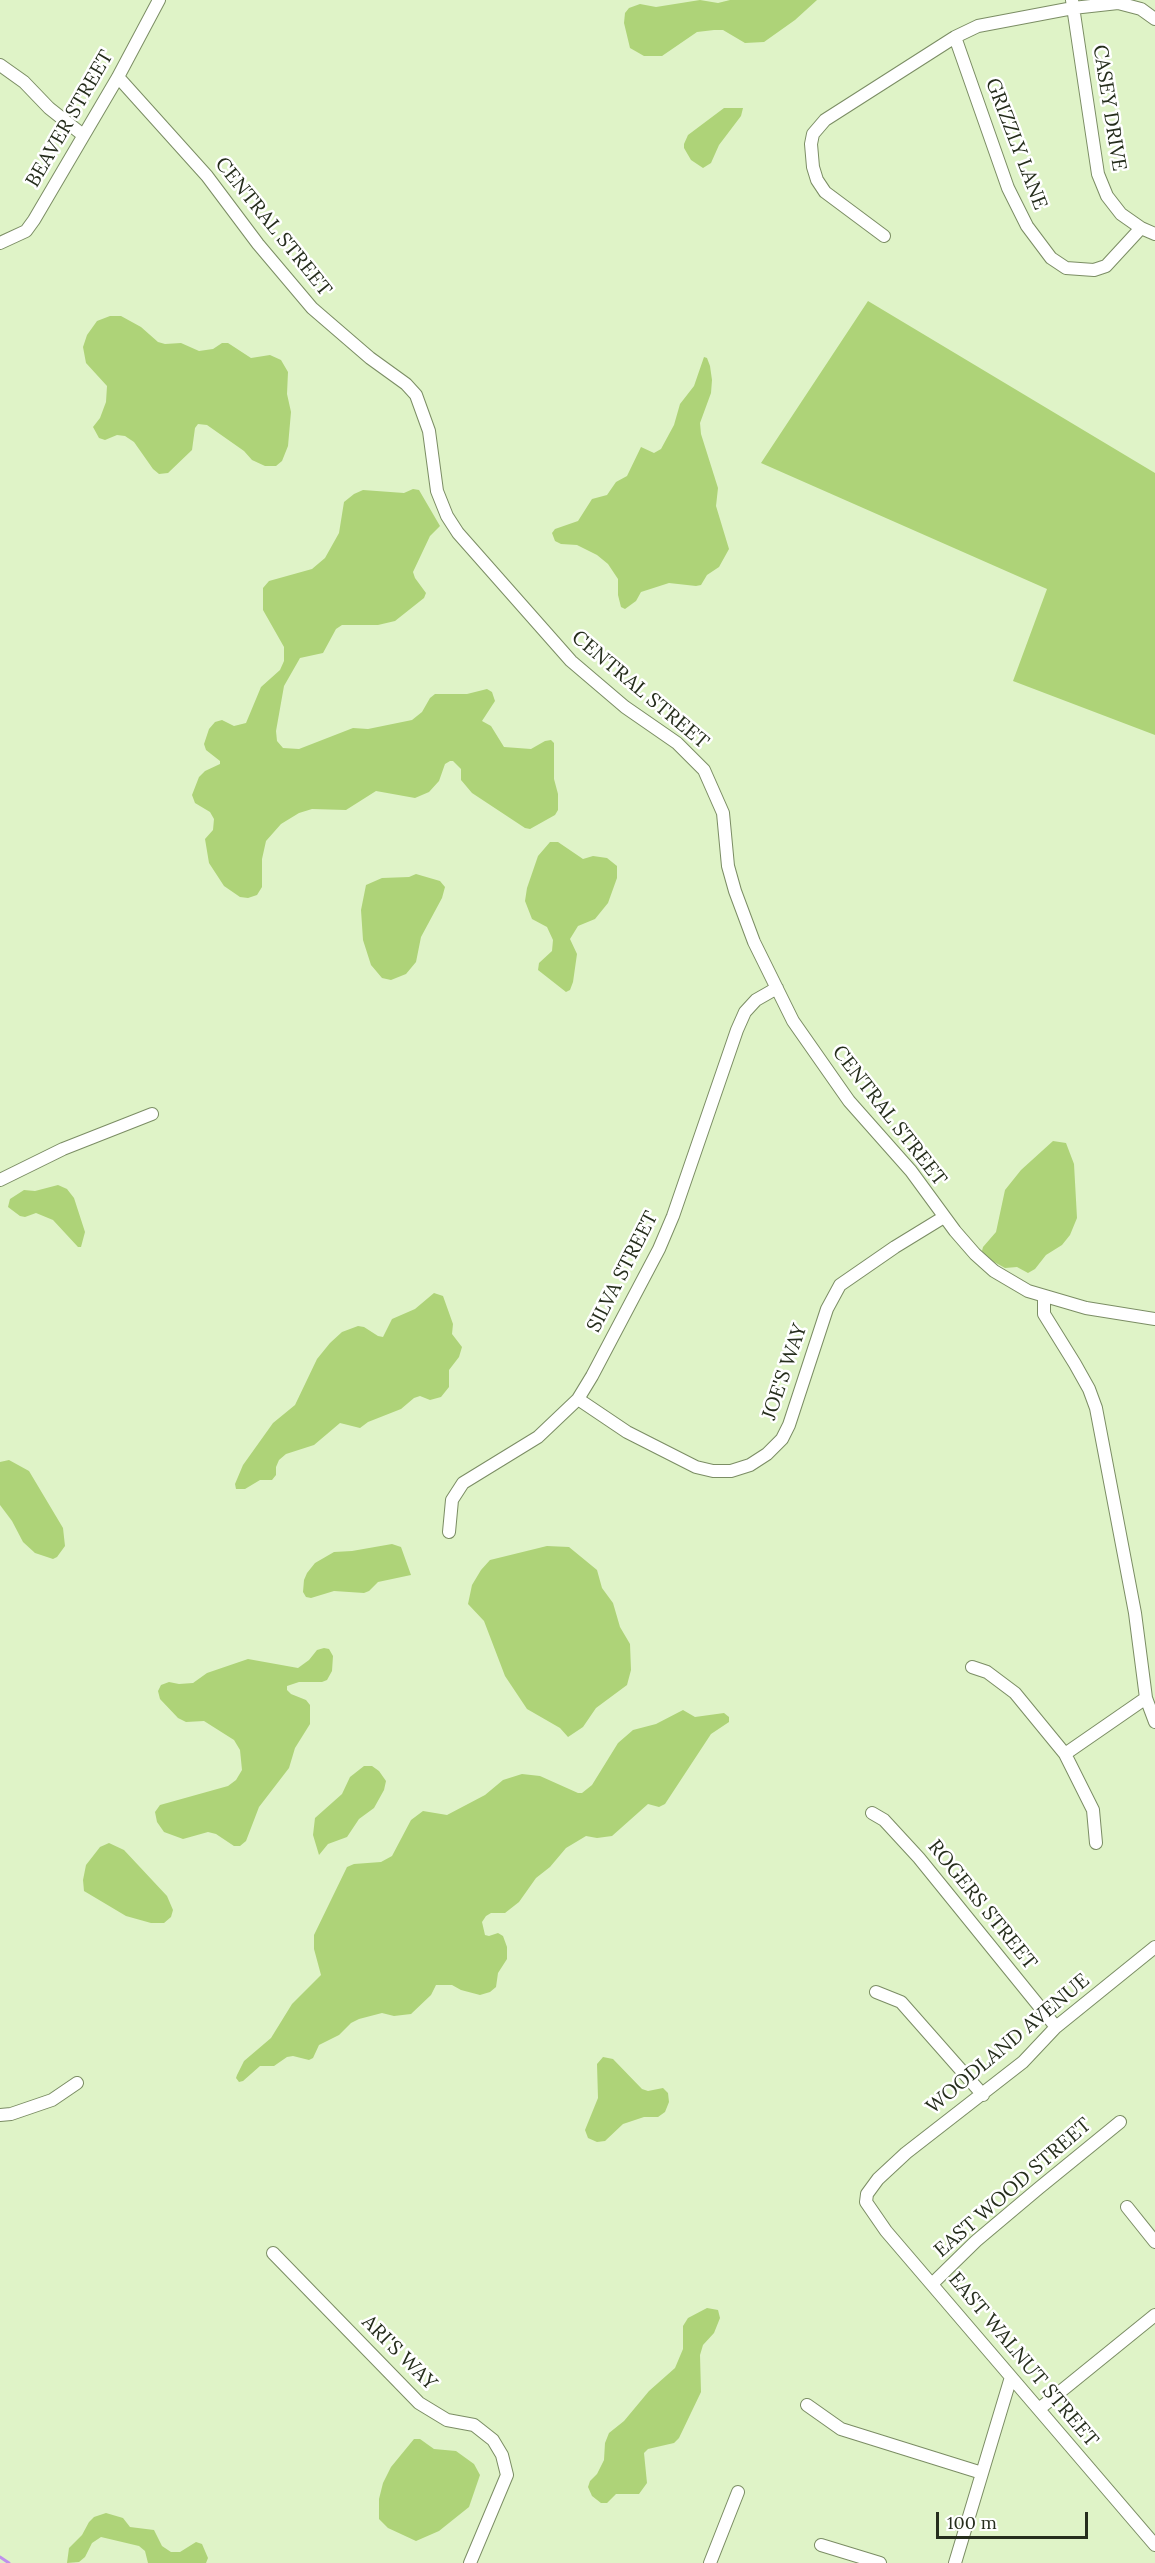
<!DOCTYPE html>
<style>
body{margin:0}
#map{position:relative;width:1155px;height:2563px;overflow:hidden;background:#dff3c7;font-family:Lora,serif}
canvas{display:block}
.scale{position:absolute;left:936px;top:2512px;width:152px;height:27px;box-sizing:border-box;border:3px solid #252d1c;border-top:0;padding-left:8px;font-size:18px;line-height:21px;white-space:nowrap;color:#252d1c;-webkit-text-stroke:4px #fff;paint-order:stroke}
</style>
<div id="map">
<canvas width="1155" height="2563"></canvas>
<div class="scale">100 m</div>
</div>
<script>
const g = document.querySelector('canvas').getContext('2d');
g.lineJoin = 'round';
function fill(path, color) { g.fillStyle = color; g.fill(path, 'evenodd'); }
const shape = rows => new Path2D(rows.map(r => 'M' + r).join(''));
function strokePath(path, color, width, dash) { g.strokeStyle = color; g.lineWidth = width; g.lineCap = dash ? 'butt' : 'round'; g.setLineDash(dash || []); g.stroke(path); }
function drawText(font, color, halo, rows, align = 'center') {
  g.font = font + ' Lora,serif'; g.lineWidth = 5; g.setLineDash([]); g.textBaseline = 'middle'; g.strokeStyle = halo; g.fillStyle = color; for (const [text, x, y, turn = 0] of rows) {
    g.save(); g.translate(x, y); g.rotate((+turn || 0) * Math.PI / 180); g.textAlign = isNaN(turn) ? turn : align; if (halo) g.strokeText(text, 0, 0); g.fillText(text, 0, 0); g.restore();
  }
}
const green = shape([
 [700,0,718,3,730,0,817,0,795,20,764,42,745,43,723,30,714,30,697,32,662,56,644,56,630,48,624,23,625,13,629,8,640,4,656,7],
 [724,108,743,108,741,116,719,145,711,163,703,168,691,160,684,148,684,144,688,135],
 [868,301,1155,473,1155,735,1013,681,1047,589,761,463],
 [110,316,121,316,141,327,158,342,165,344,181,343,199,351,213,349,222,343,228,343,251,358,270,355,281,360,288,372,287,394,291,412,288,446,282,461,276,466,265,466,252,460,244,451,207,425,198,424,195,428,192,450,168,473,159,474,153,469,134,442,125,436,117,435,105,440,99,438,93,427,100,418,106,402,107,386,86,363,83,347,87,335,97,321],
 [704,357,707,358,710,366,712,380,711,393,700,423,701,434,718,488,716,506,729,549,719,567,707,575,701,585,696,586,669,583,641,592,636,601,625,609,621,607,618,595,618,579,608,564,597,555,577,545,561,544,555,541,552,533,555,529,578,521,592,499,607,495,616,482,627,476,641,447,654,453,661,449,674,425,680,404,694,386],
 [413,489,419,490,440,526,430,536,413,572,415,578,426,593,424,598,395,621,378,625,342,625,336,629,323,653,300,658,284,686,276,731,277,741,283,748,299,749,353,728,368,729,412,720,422,712,430,698,435,694,467,694,487,689,492,692,495,701,482,721,491,726,504,747,531,749,545,741,551,740,554,743,554,779,558,794,558,810,555,815,530,829,525,828,472,793,461,780,461,769,453,761,450,761,445,764,439,781,429,792,415,798,376,791,346,810,312,809,299,813,281,824,266,841,262,859,262,887,257,895,248,898,240,897,224,886,209,863,205,839,213,830,214,819,210,812,195,803,192,795,199,777,205,771,220,764,220,761,206,750,204,744,209,729,215,722,222,720,234,726,246,723,261,687,280,670,284,661,284,647,263,610,263,588,269,581,312,569,325,558,339,533,344,502,354,494,363,490,404,493],
 [550,842,558,842,583,859,593,856,607,858,617,866,617,878,608,903,595,919,578,926,570,939,577,954,573,982,570,990,566,992,538,970,539,963,552,951,553,940,547,927,532,919,525,901,527,888,538,856],
 [416,874,440,881,445,887,442,898,421,937,416,962,406,974,391,980,382,978,371,965,363,940,361,910,366,885,382,878,409,877],
 [1053,1141,1066,1143,1074,1164,1077,1218,1070,1235,1062,1245,1046,1255,1035,1269,1028,1273,1017,1267,1005,1268,987,1258,982,1251,983,1247,996,1232,1005,1190,1021,1170],
 [58,1185,67,1189,74,1198,85,1232,81,1247,78,1247,53,1220,36,1213,25,1217,20,1216,8,1207,10,1199,24,1190,35,1191],
 [434,1293,443,1296,453,1324,452,1334,462,1347,459,1357,449,1370,449,1387,441,1397,430,1400,420,1396,414,1398,401,1409,368,1422,360,1428,340,1423,314,1445,286,1454,279,1460,276,1467,276,1475,272,1480,260,1480,245,1489,236,1489,235,1484,243,1465,273,1423,295,1405,317,1359,330,1343,342,1332,358,1326,364,1327,378,1336,383,1337,392,1319,415,1309],
 [9,1460,29,1471,63,1528,65,1546,57,1557,53,1559,35,1553,23,1542,12,1521,0,1505,0,1462],
 [392,1544,401,1547,411,1575,378,1582,369,1591,364,1593,334,1591,311,1598,306,1597,303,1592,304,1580,307,1573,315,1563,334,1552,352,1551],
 [547,1546,569,1547,597,1570,602,1588,613,1603,620,1627,630,1644,631,1670,627,1685,596,1708,583,1727,568,1737,560,1728,527,1709,505,1676,484,1621,468,1604,472,1585,481,1570,490,1560],
 [324,1648,329,1649,333,1656,332,1671,327,1680,322,1682,299,1682,287,1686,287,1690,291,1694,306,1700,310,1705,310,1724,295,1748,289,1768,259,1807,246,1841,240,1846,234,1846,216,1834,208,1832,183,1839,164,1832,157,1822,155,1812,160,1805,228,1786,236,1780,242,1770,240,1750,234,1740,204,1721,186,1722,178,1718,160,1699,158,1691,161,1685,169,1682,179,1684,193,1683,207,1673,248,1659,298,1668,309,1660,317,1650],
 [683,1710,695,1717,724,1713,729,1717,729,1722,711,1734,665,1804,659,1807,648,1804,612,1836,597,1838,586,1836,566,1848,550,1867,536,1878,519,1902,505,1913,491,1913,486,1916,482,1922,485,1935,489,1936,498,1933,503,1936,507,1947,507,1959,498,1973,496,1987,490,1992,480,1995,461,1990,452,1985,436,1985,431,1995,411,2014,394,2016,382,2013,359,2019,351,2023,339,2035,319,2045,313,2058,309,2060,293,2056,287,2057,274,2066,260,2066,243,2081,239,2082,236,2078,237,2075,244,2061,271,2038,292,2004,321,1975,314,1949,314,1935,347,1867,354,1864,381,1862,392,1856,411,1820,423,1811,447,1815,485,1795,503,1780,522,1774,540,1776,578,1793,582,1793,592,1785,618,1743,633,1730,656,1724],
 [364,1766,372,1766,379,1771,386,1781,384,1790,374,1808,359,1819,347,1837,328,1844,319,1855,313,1835,315,1818,342,1794,350,1777],
 [109,1843,124,1850,167,1896,173,1910,171,1917,164,1923,151,1923,126,1916,84,1891,83,1880,86,1865,100,1847],
 [603,2057,613,2059,642,2089,648,2091,663,2088,668,2093,669,2102,665,2112,658,2117,644,2117,623,2124,605,2141,597,2142,588,2138,585,2130,598,2098,597,2064],
 [707,2308,718,2310,720,2318,714,2333,703,2345,700,2355,701,2392,679,2438,674,2443,648,2449,644,2453,647,2483,639,2494,616,2494,607,2503,601,2503,592,2496,588,2487,590,2481,597,2474,604,2460,605,2443,609,2433,624,2421,649,2391,675,2368,683,2349,683,2326,688,2318],
 [414,2439,420,2439,434,2449,456,2451,474,2464,480,2475,469,2507,439,2531,416,2541,388,2528,379,2519,379,2499,383,2483,391,2467],
 [106,2513,123,2518,130,2527,154,2530,162,2546,171,2552,180,2552,196,2542,202,2544,208,2558,206,2563,148,2563,145,2551,139,2546,101,2537,92,2543,85,2557,79,2562,67,2563,69,2548,82,2535,89,2522,94,2517]
]);
const stream = shape([
 [0,2557,9,2563]
]);
const minor = shape([
 [1072,0,1098,174,1107,196,1121,214,1141,228,1155,234],
 [955,37,1008,188,1027,226,1051,258,1066,268,1094,270,1106,266,1141,228],
 [0,65,24,82,49,108,83,135],
 [118,77,207,176,258,244,312,308,370,358,406,384,416,395,429,431,437,491,447,516,458,533,571,661,625,707,677,743,704,770,723,813,728,866,735,891,754,942,793,1021,849,1101,911,1171,955,1231,975,1254,994,1271,1028,1291,1086,1308,1155,1319],
 [884,236,825,192,817,180,813,167,811,144,813,134,825,120,955,37,978,26,1073,8,1118,3,1141,9,1155,19],
 [0,243,26,231,34,220,118,77,159,0],
 [0,1180,63,1149,152,1114],
 [1044,1297,1044,1314,1075,1364,1089,1389,1096,1408,1135,1613,1146,1698,1155,1722],
 [578,1399,627,1432,696,1467,713,1471,731,1471,750,1465,767,1454,782,1439,789,1425,827,1309,840,1285,895,1247,944,1217],
 [449,1532,452,1500,463,1483,538,1437,578,1399,592,1376,659,1249,673,1216,737,1030,745,1012,756,1000,777,988],
 [972,1667,987,1672,1015,1693,1065,1754,1093,1810,1096,1843],
 [1065,1754,1146,1698],
 [872,1813,884,1820,919,1858,1056,2027],
 [1155,1947,1056,2027,1023,2062,906,2153,878,2179,867,2194,866,2202,886,2231,1155,2545],
 [876,1992,901,2002,983,2095],
 [0,2115,11,2114,52,2100,77,2083],
 [1127,2207,1155,2242],
 [273,2253,419,2403,447,2420,474,2425,493,2440,502,2455,507,2475,470,2563],
 [932,2284,976,2241,1039,2188,1120,2122],
 [807,2405,841,2429,982,2473],
 [1039,2409,1155,2315],
 [821,2545,880,2563],
 [710,2563,738,2492],
 [955,2563,1011,2377]
]);
const streetNames = [
 ["CASEY DRIVE",1109,108,81],
 ["BEAVER STREET",70,119,-60],
 ["GRIZZLY LANE",1016,144,69],
 ["CENTRAL STREET",273,227,51],
 ["CENTRAL STREET",640,690,40],
 ["CENTRAL STREET",889,1116,52],
 ["SILVA STREET",623,1272,-63],
 ["JOE'S WAY",785,1372,-71],
 ["ROGERS STREET",982,1905,51],
 ["WOODLAND AVENUE",1008,2044,-40],
 ["EAST WOOD STREET",1013,2188,-41],
 ["ARI'S WAY",399,2353,45],
 ["EAST WALNUT STREET",1023,2360,50]
];
fill(green, '#aed378');
strokePath(stream, '#bf90ec', 3);
strokePath(minor, '#7b8d64', 14);
strokePath(minor, '#fff', 12);
drawText('20px', '#252d1c', '#fff', streetNames);
</script>
